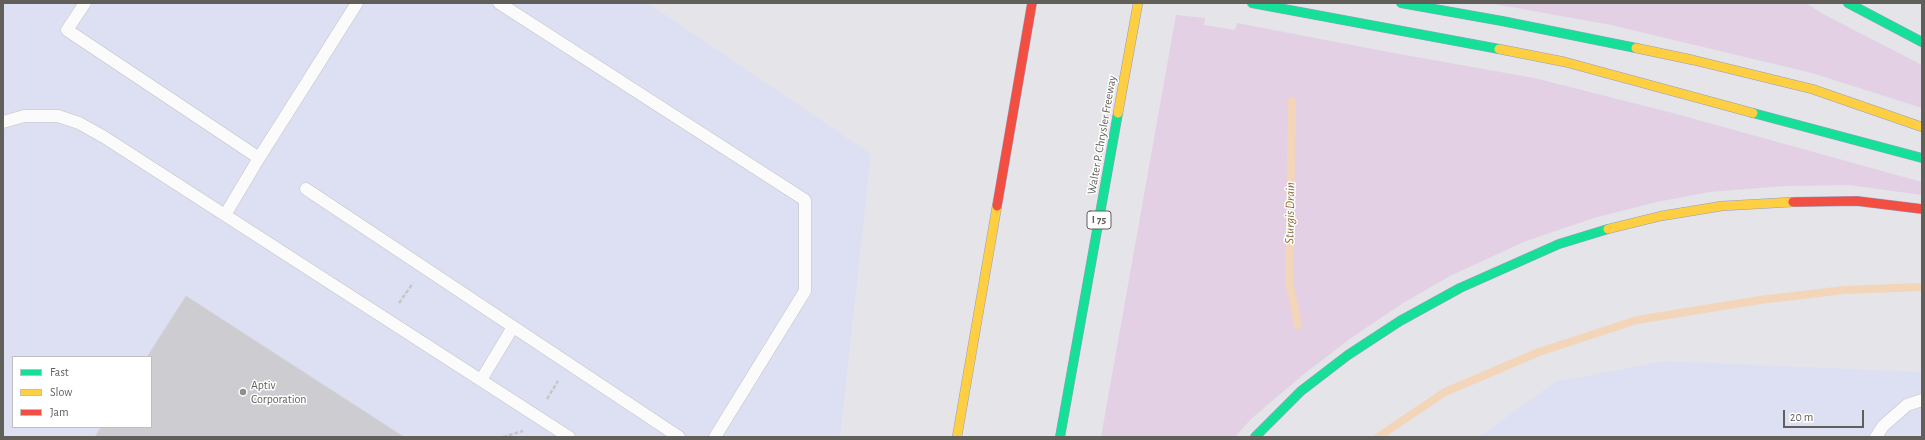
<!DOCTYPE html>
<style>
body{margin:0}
#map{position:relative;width:1925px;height:440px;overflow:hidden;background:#e4e4e9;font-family:"Alegreya Sans",sans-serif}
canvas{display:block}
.frame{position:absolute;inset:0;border:4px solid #615f5a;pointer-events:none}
.legend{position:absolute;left:12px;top:356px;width:140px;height:72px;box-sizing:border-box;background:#fff;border:1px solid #c0bfbd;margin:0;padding:5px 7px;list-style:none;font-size:12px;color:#615f5a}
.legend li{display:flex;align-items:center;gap:8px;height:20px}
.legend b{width:20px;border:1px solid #c0bfbd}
.scale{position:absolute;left:1783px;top:410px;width:81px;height:18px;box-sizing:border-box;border:2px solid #615f5a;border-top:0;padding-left:5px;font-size:12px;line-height:14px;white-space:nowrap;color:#615f5a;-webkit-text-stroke:3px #fff;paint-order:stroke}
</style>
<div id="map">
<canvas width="1925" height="440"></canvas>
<div class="frame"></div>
<ul class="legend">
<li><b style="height:5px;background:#16e098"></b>Fast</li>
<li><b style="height:5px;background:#ffcf43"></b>Slow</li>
<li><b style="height:5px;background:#f24e42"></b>Jam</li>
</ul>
<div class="scale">20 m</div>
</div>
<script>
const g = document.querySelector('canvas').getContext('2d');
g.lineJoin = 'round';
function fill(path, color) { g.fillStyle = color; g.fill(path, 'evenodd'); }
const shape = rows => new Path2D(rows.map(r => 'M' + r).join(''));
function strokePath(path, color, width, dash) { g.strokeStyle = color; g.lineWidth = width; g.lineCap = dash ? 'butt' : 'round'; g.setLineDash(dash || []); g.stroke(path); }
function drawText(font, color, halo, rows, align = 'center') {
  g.font = font + ' "Alegreya Sans",sans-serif'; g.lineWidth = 3; g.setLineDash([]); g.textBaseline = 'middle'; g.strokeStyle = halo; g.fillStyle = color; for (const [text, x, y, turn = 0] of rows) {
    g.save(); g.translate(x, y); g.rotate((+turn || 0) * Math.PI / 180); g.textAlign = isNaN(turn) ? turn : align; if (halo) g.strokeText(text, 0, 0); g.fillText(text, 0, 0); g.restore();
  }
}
const commercial = shape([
 [3,3,648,3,871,154,840,437,3,437],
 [13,357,151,357,151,427,13,427],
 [1664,361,1922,372,1922,437,1479,437,1555,382]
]);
const green = shape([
 [1489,3,1806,3,1821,13,1922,65,1922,108,1812,73,1611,25],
 [1176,15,1205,18,1204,25,1235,30,1237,23,1388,52,1534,78,1669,112,1922,182,1922,195,1849,185,1785,186,1709,192,1657,202,1594,218,1526,241,1452,275,1403,303,1351,338,1304,374,1251,419,1235,437,1101,437]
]);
const stream = shape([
 [1292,101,1289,280,1298,325],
 [1378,437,1445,392,1539,352,1637,320,1760,300,1844,290,1922,287]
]);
const building = shape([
 [186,296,404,437,95,437,101,427,151,427,151,357,147,357,186,296]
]);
const path = shape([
 [399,303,413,283],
 [547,399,558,381],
 [503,437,523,431]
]);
const lane = shape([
 [85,3,67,30,259,158],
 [499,3,805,200,805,291,715,437],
 [3,122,24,116,58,116,79,123,104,137,569,437],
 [306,189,679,437],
 [225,215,259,158,357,3],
 [481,380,513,327],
 [1876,437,1883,426,1907,405,1922,400]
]);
const fast = shape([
 [1252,3,1499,49],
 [1401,3,1502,21,1636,48],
 [1848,3,1922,42],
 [1753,113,1922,158],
 [1060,437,1118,113],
 [1255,437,1301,391,1348,355,1400,321,1460,288,1559,244,1608,229]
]);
const slow = shape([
 [1636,48,1693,60,1812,89,1922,127],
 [1499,49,1565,62,1753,113],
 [1118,113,1138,3],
 [1608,229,1661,216,1722,206,1793,202],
 [957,437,997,206]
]);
const jam = shape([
 [1793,202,1857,201,1922,209],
 [997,206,1032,3]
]);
const markers = [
 [243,392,4,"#8f8e8c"]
];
const shields = [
 [1099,220,24]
];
const shieldNames = [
 ["I 75",1099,220]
];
const streetNames = [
 ["Walter P. Chrysler Freeway",1102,135,-80]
];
const poiNames = [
 ["Aptiv",251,385],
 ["Corporation",251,399]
];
const waterNames = [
 ["Sturgis Drain",1290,213,-89]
];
fill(commercial, '#dde0f3');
fill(green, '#e3d0e4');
strokePath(stream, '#f3d6b9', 8);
fill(building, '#cdccd0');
strokePath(building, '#d3d4d8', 1);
strokePath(lane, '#c3c3c4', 13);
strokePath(fast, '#949dbf', 10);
strokePath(slow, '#949dbf', 10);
strokePath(jam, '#949dbf', 10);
strokePath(path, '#c8c5c7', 2.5, [4, 2]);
strokePath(lane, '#fbfbfc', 12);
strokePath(fast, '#16e098', 9);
strokePath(slow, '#ffcf43', 9);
strokePath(jam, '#f24e42', 9);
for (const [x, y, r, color] of markers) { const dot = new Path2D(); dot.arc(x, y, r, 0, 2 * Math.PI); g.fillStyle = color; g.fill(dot); strokePath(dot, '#fff', 1.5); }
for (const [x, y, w] of shields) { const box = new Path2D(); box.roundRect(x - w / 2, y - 9, w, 18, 3); g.fillStyle = '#fff'; g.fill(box); strokePath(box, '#615f5a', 1); }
drawText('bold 11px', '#615f5a', null, shieldNames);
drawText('12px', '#615f5a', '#fff', streetNames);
drawText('12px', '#615f5a', '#fff', poiNames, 'left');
drawText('italic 13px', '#906d3b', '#fff', waterNames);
</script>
